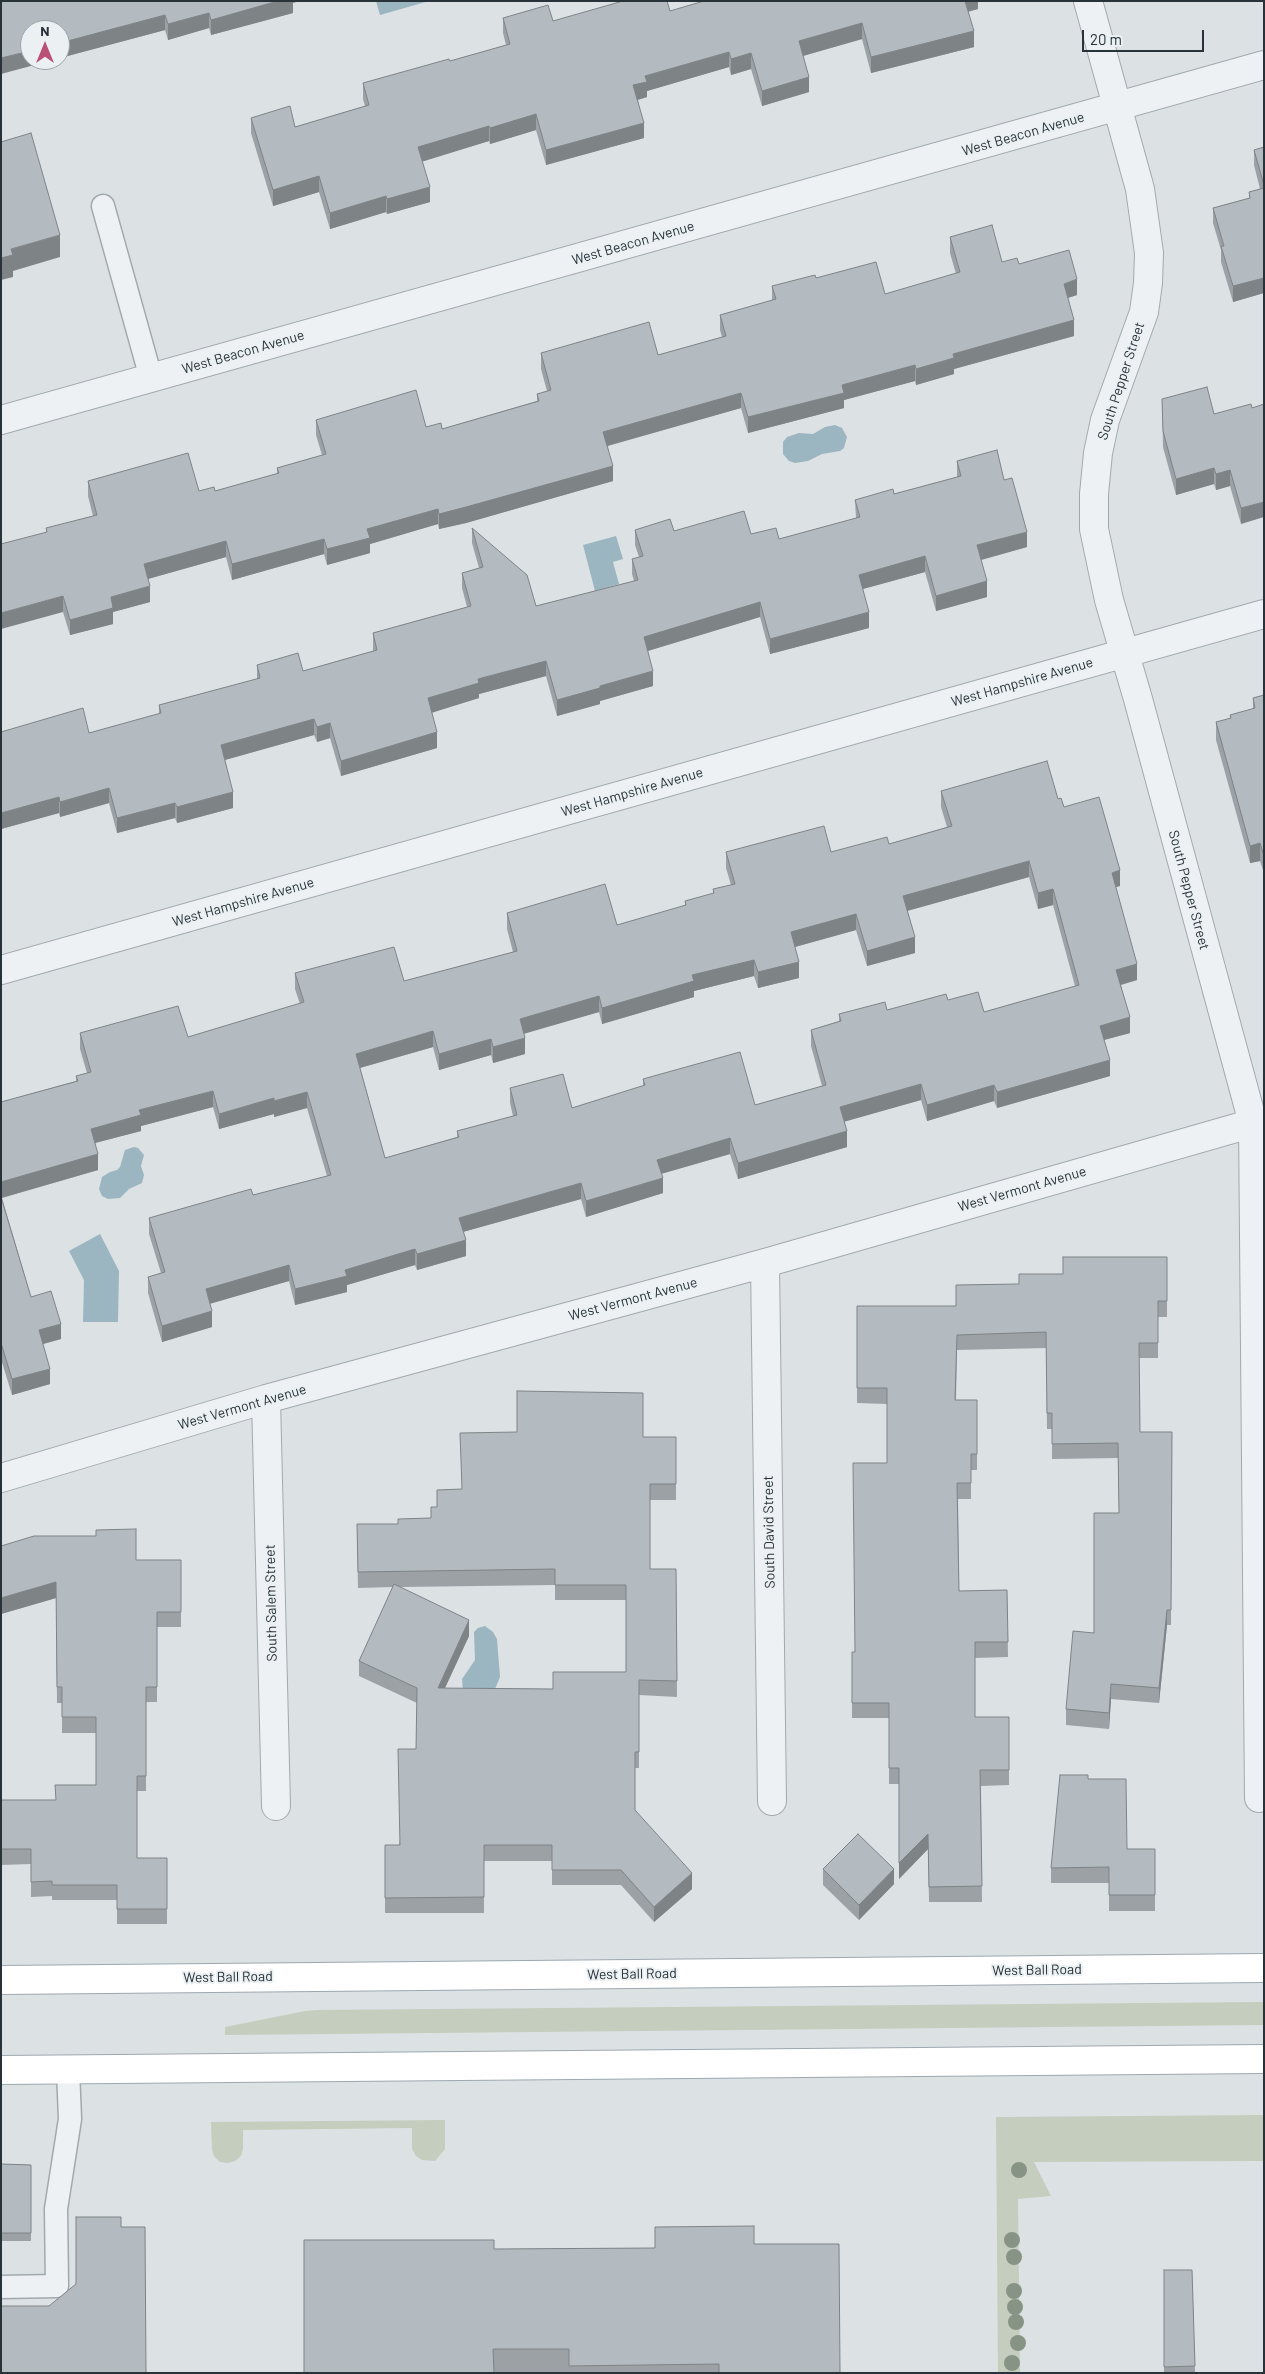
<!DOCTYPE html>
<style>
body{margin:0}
#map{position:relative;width:1265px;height:2374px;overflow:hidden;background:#dce1e4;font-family:Barlow,sans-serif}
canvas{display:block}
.frame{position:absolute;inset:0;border:2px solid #283239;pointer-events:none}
.north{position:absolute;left:20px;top:20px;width:50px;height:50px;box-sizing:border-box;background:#ebf0f2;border:1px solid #9da4a8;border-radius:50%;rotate:0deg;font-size:14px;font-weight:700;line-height:20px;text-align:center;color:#283239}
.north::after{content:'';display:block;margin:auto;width:18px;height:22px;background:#bc4f76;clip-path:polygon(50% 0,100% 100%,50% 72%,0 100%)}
.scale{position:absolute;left:1082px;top:30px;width:122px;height:22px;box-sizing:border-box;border:2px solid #283239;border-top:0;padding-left:6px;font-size:15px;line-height:18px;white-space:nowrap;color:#283239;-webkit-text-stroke:4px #ebf0f2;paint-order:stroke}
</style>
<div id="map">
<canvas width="1265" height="2374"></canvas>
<div class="frame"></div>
<div class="north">N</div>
<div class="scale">20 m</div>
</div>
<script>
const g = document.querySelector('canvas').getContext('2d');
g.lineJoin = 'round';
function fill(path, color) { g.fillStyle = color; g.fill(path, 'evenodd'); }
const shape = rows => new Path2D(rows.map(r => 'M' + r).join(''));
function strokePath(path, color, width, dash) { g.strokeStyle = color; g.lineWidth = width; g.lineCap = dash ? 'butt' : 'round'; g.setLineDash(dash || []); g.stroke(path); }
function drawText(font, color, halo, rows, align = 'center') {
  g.font = font + ' Barlow,sans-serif'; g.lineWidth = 4; g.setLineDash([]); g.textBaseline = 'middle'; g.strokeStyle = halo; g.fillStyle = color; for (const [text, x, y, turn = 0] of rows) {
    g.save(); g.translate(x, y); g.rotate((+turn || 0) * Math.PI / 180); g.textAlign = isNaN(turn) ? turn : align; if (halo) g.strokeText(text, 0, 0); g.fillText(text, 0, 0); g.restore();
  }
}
const green = shape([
 [1264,2002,1264,2025,225,2035,225,2027,305,2011,318,2010],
 [1264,2115,1264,2161,1034,2162,1051,2196,1018,2199,1020,2373,998,2373,996,2117],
 [445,2120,445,2149,435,2161,422,2160,416,2156,412,2149,412,2128,243,2130,243,2149,241,2156,235,2161,228,2163,220,2162,214,2156,212,2149,211,2122]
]);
const water = shape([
 [376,1,429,1,380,15],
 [835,425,842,428,847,437,844,448,840,451,822,454,808,461,795,463,789,461,783,454,783,442,787,437,799,433,813,434,825,427],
 [616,536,623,559,613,562,619,584,595,591,583,545],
 [134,1147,138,1148,144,1155,141,1166,144,1175,142,1183,129,1189,120,1198,108,1199,102,1196,99,1189,102,1177,110,1172,117,1170,120,1167,125,1150],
 [100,1234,119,1271,118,1322,83,1322,84,1280,69,1251],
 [485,1626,493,1632,497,1639,500,1677,495,1689,463,1691,462,1679,475,1660,474,1632,478,1628]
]);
const lane = shape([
 [103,206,151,378],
 [1,2287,57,2286,56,2209,70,2119,68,2070]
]);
const street = shape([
 [1088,1,1140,189,1149,253,1148,283,1144,312,1105,420,1098,453,1094,494,1094,529,1109,600,1138,699,1253,1123,1259,1798],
 [1,420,1264,65],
 [1,970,1264,614],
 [765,1263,772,1801],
 [266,1399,276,1806],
 [1,1478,266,1399,765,1263,1264,1120]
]);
const primary = shape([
 [1,1980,1264,1968],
 [1,2070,1264,2059]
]);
const trees = [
 [1019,2170],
 [1012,2240],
 [1014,2257],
 [1014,2291],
 [1015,2307],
 [1016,2322],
 [1018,2343],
 [1012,2363]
];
const wall = shape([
 [1,1,293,3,293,13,211,35,209,28,168,40,165,30,60,58,60,30],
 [978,1,978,9,968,11,974,47,871,73,862,39,803,56,809,92,762,106,751,69,731,75,729,67,647,91,647,97,638,100,644,138,546,165,536,130,490,144,489,141,422,161,430,202,387,214,386,212,330,229,319,192,273,206,251,133,251,118,295,127,365,106,363,99,363,83,450,61,506,45,503,33,503,18,553,21,670,11],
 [1264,147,1264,293,1233,302,1221,262,1221,250,1213,223,1213,208,1249,198,1249,192,1260,189,1254,165,1254,150],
 [950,237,1002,262,1019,264,1077,295,1068,298,1074,336,954,369,954,374,916,385,915,381,844,400,844,408,748,433,741,408,608,446,613,481,466,523,439,529,438,524,370,544,370,553,327,565,324,554,232,580,226,557,148,579,150,602,113,612,113,624,70,635,63,612,46,532,46,528,93,516,88,496,88,481,199,491,215,491,277,474,277,468,322,455,316,435,316,420,442,429,537,401,537,394,547,391,541,369,541,353,658,355,722,337,720,330,720,315,772,300,772,286,816,278,885,294,956,274,950,253],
 [1162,399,1214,414,1252,408,1241,524,1230,486,1216,490,1214,484,1176,495,1163,447],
 [957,461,1004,480,1027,547,981,560,987,597,936,611,925,572,863,589,869,628,770,654,760,617,648,651,653,686,600,701,600,704,557,716,546,676,479,694,479,698,432,712,437,748,341,776,330,738,317,742,314,735,225,760,233,808,177,823,175,818,117,833,109,803,60,817,59,813,1,829,89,733,159,714,159,705,257,679,257,665,303,671,373,651,373,633,467,607,462,588,462,573,479,568,472,543,472,528,536,606,634,581,632,574,632,559,639,557,635,545,635,530,751,534,779,539,856,518,855,500,894,494,957,477],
 [1264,695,1264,873,1260,861,1250,863,1216,740,1216,722,1230,719,1230,715,1253,709,1253,698],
 [941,791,1058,799,1120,886,1116,887,1137,980,1121,985,1130,1033,1104,1040,1110,1076,997,1108,994,1101,927,1121,921,1100,844,1121,847,1147,738,1179,730,1154,661,1174,663,1193,586,1217,581,1199,463,1232,466,1256,417,1270,415,1265,347,1285,347,1292,295,1305,289,1281,210,1303,212,1327,162,1342,148,1293,148,1277,161,1273,149,1234,149,1218,253,1195,327,1176,307,1108,274,1117,274,1114,219,1129,213,1107,141,1126,141,1131,95,1143,98,1170,2,1198,31,1297,61,1339,43,1344,50,1384,12,1395,1,1359,1,1102,76,1081,76,1076,87,1073,80,1049,80,1033,188,1037,300,1004,295,989,295,973,404,981,513,952,507,929,507,913,617,925,685,906,685,901,713,894,713,889,731,885,726,868,726,852,831,852,889,844,947,827,941,807],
 [1029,877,1038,909,1053,905,1075,986,984,1012,948,1000,887,1010,839,1014,839,1021,811,1030,811,1046,822,1086,755,1105,643,1079,643,1086,572,1108,510,1088,510,1103,513,1116,457,1131,457,1137,385,1158,360,1068,433,1047,439,1070,491,1055,493,1063,525,1054,524,1033,599,1012,602,1024,694,997,694,991,754,976,758,988,799,978,795,947,856,930,867,966,915,953,907,911],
 [1167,1257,1167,1317,1158,1317,1158,1358,1139,1358,1140,1432,1172,1432,1171,1625,1167,1625,1159,1703,1111,1699,1109,1729,1066,1725,1066,1709,1094,1633,1119,1513,1118,1458,1052,1459,1052,1429,1047,1429,1046,1348,957,1350,956,1400,977,1400,977,1470,971,1470,971,1499,958,1499,959,1591,1007,1590,1008,1657,975,1658,975,1717,1009,1717,1009,1785,981,1786,982,1902,929,1902,928,1849,899,1879,899,1784,889,1784,889,1718,852,1718,852,1652,855,1652,887,1463,887,1404,857,1403,857,1306,956,1306,1019,1284,1063,1274],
 [643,1437,676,1437,676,1500,650,1500,650,1569,676,1569,677,1697,639,1695,639,1768,635,1768,635,1810,692,1889,654,1922,621,1885,552,1885,552,1861,484,1861,484,1913,385,1913,385,1845,399,1845,416,1749,417,1703,359,1676,359,1661,393,1587,358,1588,357,1524,398,1524,431,1518,461,1489],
 [555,1585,555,1600,626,1600,626,1672,553,1689,445,1688,469,1636,400,1587],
 [1,1546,136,1560,181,1560,181,1627,157,1627,157,1702,146,1702,146,1791,137,1791,137,1858,167,1858,167,1924,117,1924,117,1900,52,1900,52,1896,31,1897,31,1864,1,1865,1,1800,55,1800,96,1785,96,1733,62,1733,62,1703,57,1703,56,1598,1,1614],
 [1088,1779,1127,1849,1155,1849,1155,1911,1109,1911,1109,1883,1051,1883,1051,1868],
 [823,1869,894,1884,859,1920,823,1885],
 [1,2164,31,2165,31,2241,1,2241],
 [754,2244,840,2373,304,2373,494,2249,655,2248],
 [1164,2270,1192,2270,1195,2373,1164,2373]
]);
const shadedWall = shape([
 [278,1,300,1,293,3,293,13,211,35,211,20],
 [964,1,978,1,978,9,964,13],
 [209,13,209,28,168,40,168,24],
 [165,15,165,30,60,58,60,43],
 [862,23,862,39,799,57,799,41],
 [974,31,974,47,871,73,871,57],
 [30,51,30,60,53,60,1,74,1,58],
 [729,52,729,67,647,91,647,97,633,101,633,85,645,76],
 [751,53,751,69,731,75,731,59],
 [809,77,809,92,762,106,762,91],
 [536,114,536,130,490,144,490,128],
 [644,123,644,138,546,165,546,150],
 [489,126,489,141,418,163,418,147],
 [319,176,319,192,273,206,273,190],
 [430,187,430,202,387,214,387,199],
 [386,196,386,212,330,229,330,213],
 [60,235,60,257,13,271,13,277,1,280,1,258,11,249],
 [1264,278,1264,293,1233,302,1233,286],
 [1077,279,1077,295,1064,299,1064,284],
 [1074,320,1074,336,954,369,954,374,916,385,916,369,953,354],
 [915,365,915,381,844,400,844,408,748,433,748,417,842,385],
 [741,393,741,408,603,447,603,432],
 [613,466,613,481,466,523,439,529,439,514],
 [1214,468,1214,484,1176,495,1176,479],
 [1230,470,1230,486,1216,490,1216,474],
 [1264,502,1264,517,1241,524,1241,508],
 [438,509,438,524,370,544,370,553,327,565,327,549,367,529],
 [1027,532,1027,547,977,561,977,545],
 [324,539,324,554,232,580,232,564],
 [226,541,226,557,144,580,144,564],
 [925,556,925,572,859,590,859,575],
 [987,581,987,597,936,611,936,596],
 [150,586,150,602,113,612,113,624,70,635,70,620,111,597],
 [63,596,63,612,1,629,1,613],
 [760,602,760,617,644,652,644,637],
 [869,612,869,628,770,654,770,639],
 [546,661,546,676,479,694,479,698,428,714,428,698,478,679],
 [653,671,653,686,600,701,600,704,557,716,557,700,600,686],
 [314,719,314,735,221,761,221,745],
 [330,723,330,738,317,742,317,727],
 [437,732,437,748,341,776,341,761],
 [109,788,109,803,60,817,60,802],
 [233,792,233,808,177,823,177,807],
 [59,797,59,813,1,829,1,813],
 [175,803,175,818,117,833,117,818],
 [1260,843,1260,861,1250,863,1250,846],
 [1,855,2,855,1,870],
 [1029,861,1029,877,903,912,903,896],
 [1120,870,1120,886,1112,888,1112,873],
 [1053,889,1053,905,1038,909,1038,893],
 [856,914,856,930,791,948,791,932],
 [915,937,915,953,867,966,867,951],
 [754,960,754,976,694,991,694,997,602,1024,602,1008,692,975],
 [799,962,799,978,758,988,758,972],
 [1137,964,1137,980,1116,986,1116,970],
 [599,996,599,1012,520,1035,520,1019],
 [1130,1017,1130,1033,1100,1041,1100,1026],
 [433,1031,433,1047,356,1069,356,1054],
 [525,1038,525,1054,493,1063,493,1047],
 [491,1039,491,1055,439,1070,439,1054],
 [1110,1060,1110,1076,997,1108,997,1092],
 [921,1084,921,1100,840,1123,840,1107],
 [994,1085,994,1101,927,1121,927,1105],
 [213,1091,213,1107,141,1126,141,1131,91,1144,91,1129,139,1110],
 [307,1092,307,1108,274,1117,274,1101],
 [274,1098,274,1114,219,1129,219,1114],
 [847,1131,847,1147,738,1179,738,1163],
 [730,1138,730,1154,657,1175,657,1160],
 [98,1154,98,1170,1,1198,1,1182],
 [663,1178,663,1193,586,1217,586,1201],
 [581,1183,581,1199,459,1233,459,1218],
 [466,1240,466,1256,417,1270,417,1254],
 [415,1249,415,1265,347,1285,347,1292,295,1305,295,1289,345,1270],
 [289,1265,289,1281,206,1305,206,1289],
 [212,1311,212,1327,162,1342,162,1326],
 [61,1324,61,1339,39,1345,39,1330],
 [50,1369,50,1384,12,1395,12,1379],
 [56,1582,56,1598,1,1614,1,1598],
 [1167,1610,1167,1625,1159,1703,1159,1688],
 [469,1620,469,1636,438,1703,438,1688],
 [1111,1684,1111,1699,1109,1729,1109,1713],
 [928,1834,928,1849,899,1879,899,1863],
 [894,1869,894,1884,859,1920,859,1905],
 [692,1873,692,1889,654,1922,654,1907]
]);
const building = shape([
 [1,1,278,1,211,20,209,13,168,24,165,15,60,43,60,30,30,30,30,51,1,58,1,1],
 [623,1,667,1,670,11,704,1,965,1,974,31,871,57,862,23,799,41,809,77,762,91,751,53,731,59,729,52,645,76,647,82,633,85,644,123,546,150,536,114,490,128,489,126,418,147,430,187,387,199,386,196,330,213,319,176,273,190,251,118,290,106,295,127,369,105,363,83,449,59,450,61,510,44,503,18,548,5,553,21,623,1],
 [31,133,60,235,11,249,13,255,1,258,1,142,31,133],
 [1264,147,1264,185,1254,150,1264,147],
 [1264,188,1264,278,1233,286,1221,246,1224,246,1213,208,1250,198,1249,192,1264,188],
 [992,225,1002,262,1017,258,1019,264,1069,250,1077,279,1064,284,1074,320,953,354,954,358,916,369,915,365,842,385,844,393,748,417,741,393,603,432,613,466,466,507,439,514,438,509,367,529,370,538,327,549,324,539,232,564,226,541,144,564,150,586,111,597,113,608,70,620,63,596,1,613,1,544,47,532,46,528,97,515,88,481,188,453,199,491,214,487,215,491,279,473,277,468,326,454,316,420,416,390,426,427,441,423,442,429,539,401,537,394,551,390,541,353,649,322,658,355,726,336,720,315,776,299,772,286,815,275,816,278,876,262,885,294,960,272,950,237,992,225],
 [1207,387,1214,414,1251,404,1252,408,1264,404,1264,502,1241,508,1230,470,1216,474,1214,468,1176,479,1163,431,1162,399,1207,387],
 [997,450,1004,480,1012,478,1027,532,977,545,987,581,936,596,925,556,859,575,869,612,770,639,760,602,644,637,653,671,600,686,600,688,557,700,546,661,478,679,479,683,428,698,437,732,341,761,330,723,317,727,314,719,221,745,233,792,177,807,175,803,117,818,109,788,60,802,59,797,1,813,1,732,83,708,89,733,161,713,159,705,260,678,257,665,298,653,303,671,377,650,373,633,471,606,462,573,483,567,472,528,527,575,536,606,638,580,632,559,643,556,635,530,670,519,674,531,744,511,751,534,776,528,779,539,860,517,855,500,893,489,894,494,961,476,957,461,997,450],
 [1264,695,1264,856,1260,843,1250,846,1216,722,1231,718,1230,715,1255,708,1253,698,1264,695],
 [1047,761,1058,799,1061,798,1064,807,1099,797,1120,870,1112,873,1137,964,1116,970,1130,1017,1100,1026,1110,1060,997,1092,994,1085,927,1105,921,1084,840,1107,847,1131,738,1163,730,1138,657,1160,663,1178,586,1201,581,1183,459,1218,466,1240,417,1254,415,1249,345,1270,347,1276,295,1289,289,1265,206,1289,212,1311,162,1326,148,1277,165,1272,149,1218,251,1189,253,1195,331,1175,307,1092,274,1101,274,1098,219,1114,213,1091,139,1110,141,1115,91,1129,98,1154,1,1182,1,1102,78,1081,76,1076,91,1072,80,1033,178,1006,188,1037,304,1002,295,973,394,947,404,981,517,951,507,913,605,884,617,925,686,905,685,901,714,893,713,889,735,884,726,852,824,826,831,852,887,837,889,844,952,826,941,791,1047,761],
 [1029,861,1038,893,1053,889,1079,985,984,1012,978,992,948,1000,946,994,887,1010,885,1002,839,1014,841,1021,811,1030,826,1085,755,1105,740,1052,643,1079,645,1085,572,1108,563,1074,510,1088,517,1115,457,1131,459,1137,385,1158,356,1054,433,1031,439,1054,491,1039,493,1047,525,1038,520,1019,599,996,602,1008,694,981,692,975,754,960,758,972,799,962,791,932,856,914,867,951,915,937,903,896,1029,861],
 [1,1197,31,1297,51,1291,61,1324,39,1330,50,1369,12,1379,1,1343,1,1197],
 [1063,1257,1167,1257,1167,1301,1158,1301,1158,1343,1139,1343,1140,1432,1172,1432,1171,1610,1167,1610,1159,1688,1111,1684,1109,1713,1066,1709,1073,1631,1094,1633,1094,1513,1119,1513,1118,1443,1052,1444,1052,1413,1047,1413,1046,1332,957,1335,955,1400,977,1400,977,1454,971,1454,971,1483,957,1483,959,1591,1007,1590,1008,1642,975,1642,975,1717,1009,1717,1009,1770,980,1770,982,1886,929,1887,928,1834,899,1863,899,1768,889,1768,889,1703,852,1703,852,1652,855,1652,853,1463,887,1463,887,1388,857,1388,857,1306,956,1306,956,1285,1019,1284,1019,1274,1063,1274,1063,1257],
 [517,1391,643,1393,643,1437,676,1437,676,1484,650,1484,650,1569,676,1569,677,1681,639,1680,639,1752,635,1752,635,1810,692,1873,654,1907,621,1870,552,1870,552,1845,484,1845,484,1897,385,1898,385,1845,400,1845,398,1749,416,1749,417,1688,359,1661,394,1584,469,1620,438,1688,553,1689,553,1672,626,1672,626,1585,555,1585,555,1569,358,1572,357,1524,398,1524,398,1519,431,1518,431,1507,437,1507,437,1490,462,1489,460,1433,517,1432,517,1391],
 [136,1529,136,1560,181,1560,181,1612,157,1612,157,1687,146,1687,146,1776,137,1776,137,1858,167,1858,167,1909,117,1909,117,1885,52,1885,52,1881,31,1882,31,1849,1,1849,1,1800,56,1800,55,1785,96,1785,96,1717,62,1717,62,1687,57,1687,56,1582,1,1598,1,1546,34,1536,96,1536,96,1530,136,1529],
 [1060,1775,1088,1775,1088,1779,1126,1779,1127,1849,1155,1849,1155,1895,1109,1895,1109,1867,1051,1868,1060,1775],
 [858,1834,894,1869,859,1905,823,1869,858,1834],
 [1,2164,31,2165,31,2233,1,2233,1,2164],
 [76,2217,121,2217,121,2227,145,2227,146,2373,1,2373,1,2306,49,2306,76,2284,76,2217],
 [754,2226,754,2244,839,2244,840,2373,719,2373,719,2364,569,2366,569,2349,493,2349,494,2373,304,2373,304,2240,494,2240,494,2249,655,2248,655,2227,754,2226],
 [1164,2270,1192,2270,1195,2366,1164,2367,1164,2270]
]);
const streetNames = [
 ["West Beacon Avenue",1023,134,-16],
 ["West Beacon Avenue",633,243,-16],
 ["West Beacon Avenue",243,352,-16],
 ["South Pepper Street",1121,381,-72],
 ["West Hampshire Avenue",1022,682,-16],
 ["West Hampshire Avenue",632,792,-16],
 ["South Pepper Street",1189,890,75],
 ["West Hampshire Avenue",243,902,-16],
 ["West Vermont Avenue",1022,1189,-16],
 ["West Vermont Avenue",633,1299,-15],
 ["West Vermont Avenue",242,1407,-16],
 ["South David Street",769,1532,-91],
 ["South Salem Street",271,1603,-91],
 ["West Ball Road",1037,1970,-1],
 ["West Ball Road",632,1974,-1],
 ["West Ball Road",228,1977,-1]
];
fill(green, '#c5cdbe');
fill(water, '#9bb5c1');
strokePath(lane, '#a2a9ad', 25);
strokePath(street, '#a2a9ad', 30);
strokePath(primary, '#9da8af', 30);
strokePath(lane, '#eef1f3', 22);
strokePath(street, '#eef1f3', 28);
strokePath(primary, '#fff', 28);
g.fillStyle = '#879385';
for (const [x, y] of trees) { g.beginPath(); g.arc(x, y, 8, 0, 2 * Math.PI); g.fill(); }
fill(wall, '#9ba1a5');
fill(shadedWall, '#7e8386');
fill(building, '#b4bbc0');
strokePath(building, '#7e8386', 1);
drawText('14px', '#283239', '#ebf0f2', streetNames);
</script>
